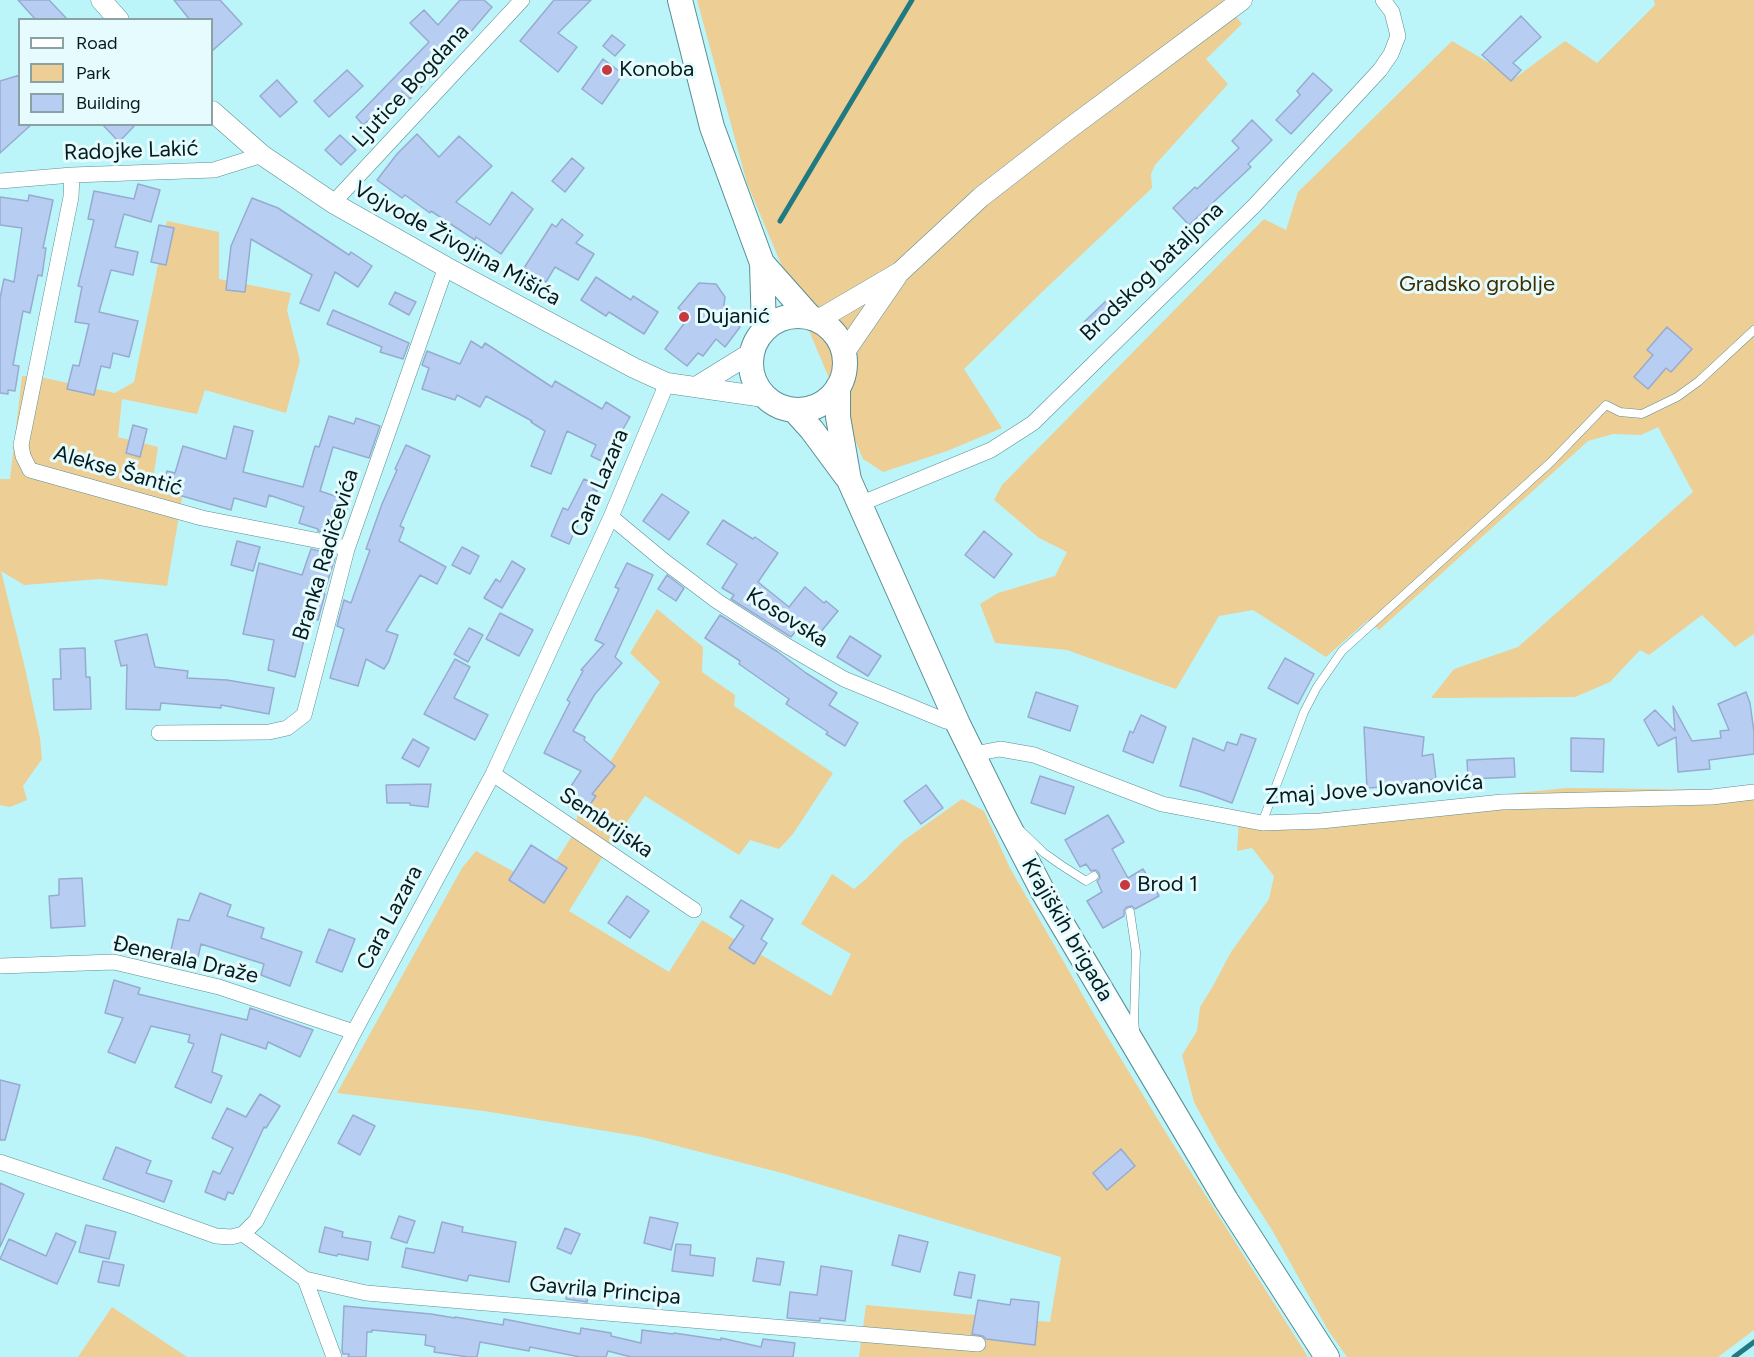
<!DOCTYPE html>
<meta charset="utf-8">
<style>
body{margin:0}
#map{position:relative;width:1754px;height:1357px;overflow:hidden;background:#bcf5f9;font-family:Figtree,sans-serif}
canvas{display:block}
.legend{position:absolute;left:18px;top:18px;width:195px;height:108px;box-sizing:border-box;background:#e5fbfd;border:2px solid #8ba2a4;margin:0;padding:8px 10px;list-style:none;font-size:18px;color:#051c1e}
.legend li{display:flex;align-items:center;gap:12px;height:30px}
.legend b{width:30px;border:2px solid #8ba2a4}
</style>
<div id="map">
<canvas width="1754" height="1357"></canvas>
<ul class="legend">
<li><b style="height:8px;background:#fff"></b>Road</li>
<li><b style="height:16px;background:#edce94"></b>Park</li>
<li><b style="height:16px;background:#b8cdf2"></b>Building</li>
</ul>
</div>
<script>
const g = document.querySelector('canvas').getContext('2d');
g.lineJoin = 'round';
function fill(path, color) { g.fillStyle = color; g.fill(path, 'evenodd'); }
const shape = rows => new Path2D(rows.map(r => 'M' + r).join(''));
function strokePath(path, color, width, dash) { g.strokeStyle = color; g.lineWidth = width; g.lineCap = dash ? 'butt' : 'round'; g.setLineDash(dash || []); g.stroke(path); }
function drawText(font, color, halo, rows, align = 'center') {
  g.font = font + ' Figtree,sans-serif'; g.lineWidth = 6; g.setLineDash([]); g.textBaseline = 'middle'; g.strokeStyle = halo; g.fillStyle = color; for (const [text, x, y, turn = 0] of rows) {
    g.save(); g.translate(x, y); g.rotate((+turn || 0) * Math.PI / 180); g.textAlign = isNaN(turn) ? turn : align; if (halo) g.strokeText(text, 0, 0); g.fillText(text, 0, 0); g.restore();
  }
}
const green = shape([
 [697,0,1223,0,1242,24,1206,59,1228,84,1155,165,1151,174,1152,188,1040,294,964,369,1002,428,947,451,883,472,863,459,747,183],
 [1654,0,1754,0,1754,634,1735,647,1702,615,1649,655,1640,650,1610,682,1575,697,1431,698,1454,669,1518,647,1693,492,1658,427,1641,435,1613,434,1588,441,1379,630,1368,620,1326,657,1253,610,1219,616,1176,689,1067,650,995,643,980,604,998,593,1055,576,1067,552,1039,538,994,500,1002,485,1264,219,1286,230,1298,192,1452,41,1515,78,1565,41,1597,63,1655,5],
 [167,221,219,232,219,279,291,293,287,310,300,361,286,413,205,390,197,414,122,399,118,437,158,447,153,479,181,484,182,498,167,586,100,579,24,585,1,571,25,668,40,738,42,759,23,786,27,800,10,807,0,805,0,479,10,479,22,376,40,377,115,393,134,382],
 [657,609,703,647,702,672,735,695,734,706,833,773,793,834,779,849,750,840,739,855,645,796,605,853,569,911,669,972,702,920,831,996,851,954,801,924,832,874,854,889,866,879,903,841,962,799,984,811,1010,868,1093,1013,1168,1136,1308,1357,859,1357,866,1305,1050,1322,1061,1257,782,1173,642,1137,484,1111,337,1093,462,868,476,851,540,886,574,833,578,813,660,682,630,653],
 [1567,788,1754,790,1754,1330,1718,1357,1347,1357,1328,1330,1272,1230,1218,1146,1194,1102,1182,1055,1197,1031,1200,1007,1213,986,1231,952,1269,899,1274,876,1252,848,1237,851,1239,821],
 [112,1307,187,1357,78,1357]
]);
const stream = shape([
 [780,221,912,0],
 [1734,1357,1754,1342]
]);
const building = shape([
 [18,0,49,0,68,20,36,20,18,0],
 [174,0,220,0,242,24,212,51,212,20,190,20,174,0],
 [460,0,484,0,492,7,462,42,431,71,433,74,410,99,402,92,363,125,356,117,429,42,410,23,424,10,438,25,460,0],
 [554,0,591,0,558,33,577,47,558,72,520,41,554,0],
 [1521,16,1541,37,1513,63,1521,70,1511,81,1482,55,1521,16],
 [612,35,625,45,615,56,603,46,612,35],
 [603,59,623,74,602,104,582,89,603,59],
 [347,70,363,86,329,117,314,101,347,70],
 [1313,73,1332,90,1291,134,1276,120,1300,95,1297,91,1313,73],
 [20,75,20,124,32,124,0,153,0,81,20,75],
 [277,80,297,102,280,117,260,96,277,80],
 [1252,120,1272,140,1248,164,1251,167,1189,225,1173,208,1195,187,1197,189,1239,148,1232,141,1252,120],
 [102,124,136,124,119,142,102,124],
 [417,134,439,157,459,136,492,166,456,202,490,225,512,192,533,209,501,254,476,237,475,240,431,211,430,213,405,195,402,198,377,180,397,154,417,134],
 [340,135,356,150,341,165,325,150,340,135],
 [572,158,584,168,565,192,552,181,572,158],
 [138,184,160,190,151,222,124,214,115,247,138,252,133,275,111,270,99,312,138,321,129,357,113,353,110,368,101,366,94,395,67,389,73,365,79,366,89,324,75,322,82,287,78,286,94,220,88,219,94,191,134,199,138,184],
 [29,195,53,200,43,248,46,248,42,276,38,275,30,313,23,311,13,365,19,366,15,391,8,390,8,394,0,393,0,298,4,279,14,282,22,228,0,225,0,197,28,201,29,195],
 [252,198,278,208,349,255,351,252,372,266,358,287,335,272,319,311,300,303,312,275,251,239,245,292,226,290,231,246,252,198],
 [562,219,583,235,576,243,594,254,578,280,555,267,546,282,524,268,552,224,556,227,562,219],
 [159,225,174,228,166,265,151,262,159,225],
 [596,277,631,300,633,296,658,312,644,334,609,312,606,316,581,300,596,277],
 [699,283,716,284,725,297,723,314,740,327,725,347,716,339,703,356,698,353,687,366,665,349,689,317,678,308,699,283],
 [395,292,416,302,409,315,389,304,395,292],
 [1107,300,1117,310,1094,334,1083,323,1107,300],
 [333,310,409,343,403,359,380,352,382,347,327,324,333,310],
 [1667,327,1692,349,1671,372,1666,368,1648,389,1634,377,1653,355,1647,350,1667,327],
 [471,341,482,348,485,343,552,387,555,381,602,409,606,402,630,417,611,450,620,454,614,467,591,456,596,445,567,431,551,474,531,466,545,431,531,422,532,421,486,396,480,407,457,395,455,400,422,389,429,368,422,365,427,351,460,364,471,341],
 [329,416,354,424,356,418,380,426,369,458,333,447,320,491,350,501,338,536,318,531,318,529,299,523,304,507,269,495,266,507,234,498,231,510,161,490,167,471,175,473,183,446,226,459,234,426,253,431,243,472,303,487,315,446,319,447,329,416],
 [133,425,147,429,140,457,126,453,133,425],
 [406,445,430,456,400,526,404,528,399,541,446,567,437,584,420,575,386,631,398,635,389,661,384,669,366,659,358,686,330,678,344,629,337,626,344,600,351,603,370,550,366,549,382,504,397,470,395,469,406,445],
 [584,479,595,484,593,489,597,491,586,514,583,512,569,544,551,536,563,508,568,510,584,479],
 [662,494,689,512,669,540,643,521,662,494],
 [723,520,753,539,755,537,778,553,758,582,789,607,805,587,824,603,826,601,838,611,819,634,804,621,791,637,731,599,734,595,722,588,737,564,707,544,723,520],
 [984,531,1012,554,994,578,965,555,984,531],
 [237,541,260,547,253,571,231,565,237,541],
 [462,547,479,556,470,574,452,565,462,547],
 [311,549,332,554,331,557,335,558,324,593,325,594,318,620,314,619,311,629,307,627,295,677,268,670,274,640,243,634,259,563,302,575,311,549],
 [512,561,525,569,502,608,484,598,496,579,500,582,512,561],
 [627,563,653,575,615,657,622,663,595,694,573,731,585,737,584,740,615,766,592,794,596,796,582,816,561,801,581,771,544,753,570,702,567,700,583,671,581,670,604,644,595,640,619,589,615,587,627,563],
 [667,575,684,588,676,601,658,589,667,575],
 [500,613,533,630,519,656,486,639,500,613],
 [720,615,778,652,806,673,837,693,829,705,858,723,845,746,826,734,828,732,786,704,789,699,739,664,740,661,705,638,720,615],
 [469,628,483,635,468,662,454,654,469,628],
 [147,634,155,667,188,671,187,678,227,680,274,688,269,714,221,705,221,708,161,703,160,710,126,709,127,665,121,666,115,641,147,634],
 [850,636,881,656,868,676,837,657,850,636],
 [85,648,86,677,90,677,91,709,54,710,53,679,61,679,60,649,85,648],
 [1285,658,1314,674,1298,704,1268,688,1285,658],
 [455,659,470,667,454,698,488,715,475,740,424,714,455,659],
 [1036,692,1078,706,1070,731,1028,717,1036,692],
 [1746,692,1750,703,1754,732,1754,754,1709,760,1710,769,1678,772,1676,737,1658,746,1644,720,1655,710,1675,731,1673,706,1692,741,1721,738,1720,731,1729,730,1718,704,1746,692],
 [1141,715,1166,727,1153,763,1123,751,1130,731,1133,733,1141,715],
 [1364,727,1424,737,1422,756,1433,754,1436,779,1401,784,1401,786,1367,788,1364,727],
 [1241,734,1256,739,1232,803,1202,792,1180,786,1193,738,1224,751,1227,742,1237,745,1241,734],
 [1571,738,1604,739,1603,772,1571,771,1571,738],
 [413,739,429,748,419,767,402,758,413,739],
 [1514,758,1515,777,1468,779,1467,760,1514,758],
 [1040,776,1074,787,1065,814,1031,803,1040,776],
 [431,784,428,807,410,805,410,803,387,803,386,785,431,784],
 [926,785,943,808,921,824,904,801,926,785],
 [1108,815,1124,842,1112,849,1128,878,1143,869,1159,896,1135,909,1132,906,1127,907,1124,910,1124,916,1103,928,1087,901,1102,892,1097,881,1100,878,1099,873,1096,870,1091,871,1086,864,1080,867,1065,840,1108,815],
 [531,845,567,868,544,903,509,880,531,845],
 [82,878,85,926,51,928,49,896,59,895,59,879,82,878],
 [200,893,231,905,227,916,264,928,261,938,302,952,290,986,261,975,264,964,201,944,198,957,171,950,178,919,189,921,200,893],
 [627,896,649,911,630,938,608,923,627,896],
 [741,900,773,919,761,939,767,943,754,964,729,948,744,926,730,917,741,900],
 [329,929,355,939,342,972,316,962,329,929],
 [114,980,140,988,138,994,247,1020,250,1008,313,1030,300,1057,268,1042,266,1049,221,1034,212,1072,222,1076,211,1103,175,1087,194,1044,188,1042,190,1035,151,1026,135,1063,108,1052,123,1018,105,1013,114,980],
 [0,1080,20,1085,5,1140,0,1140,0,1080],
 [260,1094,280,1106,266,1128,264,1127,233,1194,228,1192,225,1200,205,1192,213,1171,220,1174,233,1148,212,1138,227,1108,246,1117,260,1094],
 [353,1115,375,1126,360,1155,338,1143,353,1115],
 [116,1147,151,1161,146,1173,172,1181,164,1202,103,1179,116,1147],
 [1121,1149,1135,1166,1107,1190,1093,1173,1121,1149],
 [0,1183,24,1194,0,1247,0,1183],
 [399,1216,415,1221,407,1243,391,1238,399,1216],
 [650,1217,678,1223,671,1250,644,1243,650,1217],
 [442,1222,463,1227,462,1232,516,1242,509,1282,469,1275,467,1281,402,1267,406,1248,434,1253,442,1222],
 [86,1225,116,1232,109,1259,79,1252,86,1225],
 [325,1227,343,1232,342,1237,371,1242,368,1260,338,1254,337,1256,319,1252,325,1227],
 [565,1228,580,1234,571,1254,557,1248,565,1228],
 [56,1233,76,1242,57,1284,0,1259,9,1239,46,1256,56,1233],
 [899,1235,928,1242,920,1272,892,1265,899,1235],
 [676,1244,691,1245,690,1255,715,1258,713,1276,672,1271,676,1244],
 [757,1258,784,1262,780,1285,753,1281,757,1258],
 [103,1261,124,1265,119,1286,98,1282,103,1261],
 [821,1266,852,1271,845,1321,820,1318,820,1321,787,1318,790,1292,817,1295,821,1266],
 [959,1272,975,1275,971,1298,954,1295,959,1272],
 [570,1282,590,1286,587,1302,566,1299,570,1282],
 [1011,1299,1039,1302,1035,1345,986,1339,983,1336,972,1334,978,1300,1010,1305,1011,1299],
 [344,1306,431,1314,455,1318,455,1317,503,1325,504,1319,580,1334,581,1328,611,1333,611,1336,641,1343,642,1330,673,1334,674,1333,721,1340,721,1338,761,1347,763,1339,795,1343,793,1357,631,1357,608,1351,606,1357,580,1357,530,1347,529,1351,480,1342,477,1357,468,1357,434,1352,435,1347,425,1345,426,1335,372,1330,372,1332,367,1332,366,1357,348,1357,349,1354,343,1354,342,1350,344,1306]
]);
const service = shape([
 [1262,823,1304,712,1317,687,1342,651,1551,462,1606,405,1620,412,1642,414,1677,397,1699,381,1754,330],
 [1021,831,1044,853,1061,865,1086,881,1094,876],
 [1130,912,1136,952,1134,1020,1135,1030]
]);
const minor = shape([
 [72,175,71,197,21,445,23,456,30,470,202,518,325,542,347,549],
 [0,181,72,175,214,170,262,155],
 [333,203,522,0],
 [860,504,991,450,1033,423,1255,205,1380,70,1391,54,1398,36,1392,12,1383,0],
 [611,517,664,561,717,601,787,646,844,679,946,721,958,724],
 [159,733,269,732,287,728,304,715,347,549,446,267],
 [974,754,1000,749,1034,755,1162,804,1262,823,1321,821,1502,802,1712,797,1754,792],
 [493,774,694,910],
 [0,966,114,962,219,987,354,1032],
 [0,1162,135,1207,216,1236,231,1237,243,1234,256,1221,354,1032,493,774,611,517,667,383],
 [243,1234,305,1279,366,1293,978,1344],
 [305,1279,334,1357]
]);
const tertiary = shape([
 [101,0,119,20],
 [212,111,262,155,333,203,446,267,634,368,667,383,764,397],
 [818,320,900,272,981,197,1066,131,1242,0],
 [844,353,897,276],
 [696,387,751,353]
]);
const primary = shape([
 [680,0,712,127,762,263,764,330],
 [762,263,810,317],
 '751 363a47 47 0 1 1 94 0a47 47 0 1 1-94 0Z',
 [838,387,838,417,849,480,958,724,1003,815,1042,890,1226,1200,1327,1357],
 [794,410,812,430,846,476]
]);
const markers = [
 [607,70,6,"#c73840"],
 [684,317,6,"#c73840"],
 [1125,885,6,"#c73840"]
];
const poiNames = [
 ["Konoba",619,70],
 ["Dujanić",696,317],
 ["Brod 1",1137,885]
];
const streetNames = [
 ["Ljutice Bogdana",411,86,-47],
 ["Radojke Lakić",131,151,-2],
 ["Vojvode Živojina Mišića",457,244,29],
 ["Brodskog bataljona",1152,272,-44],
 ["Alekse Šantić",118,471,16],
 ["Cara Lazara",600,483,-67],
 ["Branka Radičevića",326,555,-73],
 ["Kosovska",787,618,32],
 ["Zmaj Jove Jovanovića",1374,790,-4],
 ["Sembrijska",606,823,34],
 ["Cara Lazara",390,918,-62],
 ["Krajiških brigada",1067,930,60],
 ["Đenerala Draže",185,960,13],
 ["Gavrila Principa",605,1291,5]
];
const parkNames = [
 ["Gradsko groblje",1477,285]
];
fill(green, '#edce94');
strokePath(stream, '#207a81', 5);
fill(building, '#b8cdf2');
strokePath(building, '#97abd0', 1.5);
strokePath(service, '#598f94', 9);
strokePath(minor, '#598f94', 16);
strokePath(tertiary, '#598f94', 21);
strokePath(primary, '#598f94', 26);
strokePath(service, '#fff', 8);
strokePath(minor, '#fff', 15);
strokePath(tertiary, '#fff', 20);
strokePath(primary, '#fff', 24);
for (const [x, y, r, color] of markers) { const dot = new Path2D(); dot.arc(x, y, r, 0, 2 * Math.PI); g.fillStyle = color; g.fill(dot); strokePath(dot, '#e5fbfd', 2); }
drawText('22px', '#051c1e', '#e5fbfd', poiNames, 'left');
drawText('22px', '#051c1e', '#e5fbfd', streetNames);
drawText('22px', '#3f2c01', '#e5fbfd', parkNames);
</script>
